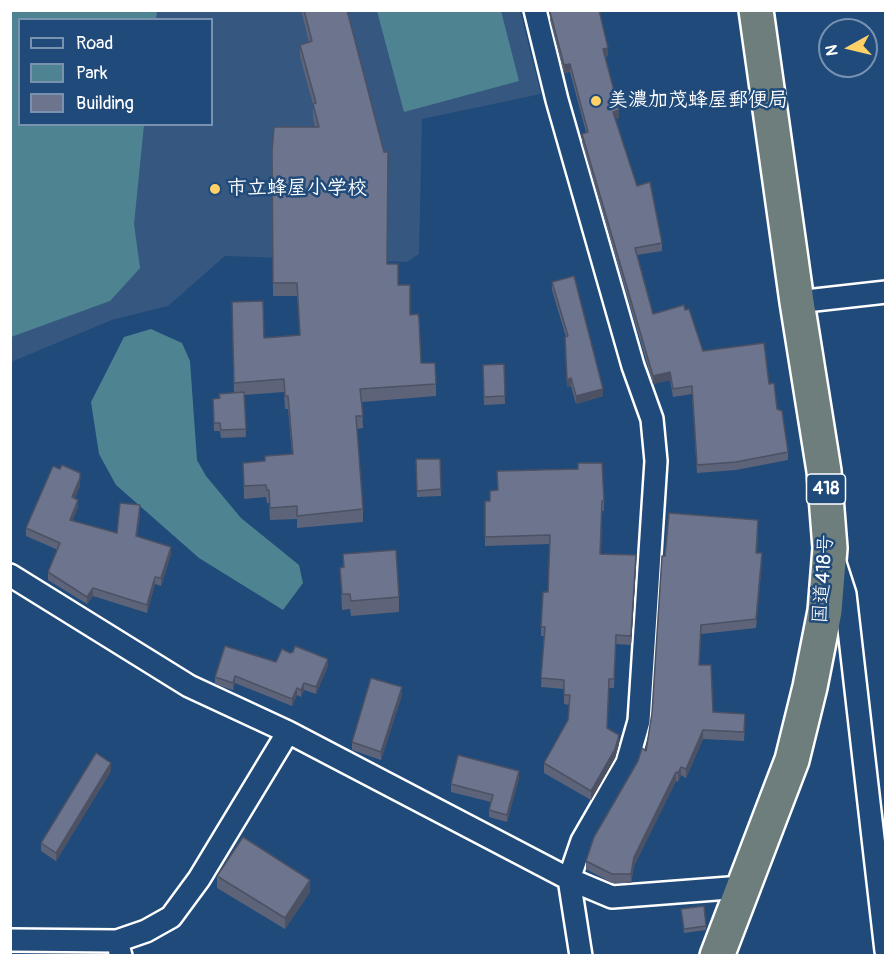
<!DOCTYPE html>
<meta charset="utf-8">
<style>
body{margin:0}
#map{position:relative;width:896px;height:966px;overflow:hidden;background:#1f4a7a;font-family:Pangolin,sans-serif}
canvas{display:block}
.frame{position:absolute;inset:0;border:12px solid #fff;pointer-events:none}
.legend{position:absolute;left:18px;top:18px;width:195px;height:108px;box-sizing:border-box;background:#1f4a7a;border:2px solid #7992af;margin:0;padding:8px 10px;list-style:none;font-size:18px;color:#fff}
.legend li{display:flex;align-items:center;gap:12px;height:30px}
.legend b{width:30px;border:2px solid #7992af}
.north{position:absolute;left:818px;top:18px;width:60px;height:60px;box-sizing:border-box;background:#1f4a7a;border:2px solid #7992af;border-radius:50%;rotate:262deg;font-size:16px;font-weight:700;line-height:24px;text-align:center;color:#fff}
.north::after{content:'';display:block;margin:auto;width:21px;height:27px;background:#ffd166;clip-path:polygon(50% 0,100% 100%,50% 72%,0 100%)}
</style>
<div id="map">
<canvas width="896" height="966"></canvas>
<div class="frame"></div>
<ul class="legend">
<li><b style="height:8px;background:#1f4a7a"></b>Road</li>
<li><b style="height:16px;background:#4e8491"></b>Park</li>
<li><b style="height:16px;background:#6c748e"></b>Building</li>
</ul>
<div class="north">N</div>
</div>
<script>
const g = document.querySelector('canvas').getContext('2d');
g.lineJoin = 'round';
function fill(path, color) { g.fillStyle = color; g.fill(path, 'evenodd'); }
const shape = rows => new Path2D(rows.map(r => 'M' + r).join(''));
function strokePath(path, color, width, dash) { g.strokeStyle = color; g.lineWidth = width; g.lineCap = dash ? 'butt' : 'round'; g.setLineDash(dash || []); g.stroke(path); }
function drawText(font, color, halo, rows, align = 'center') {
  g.font = font + ' Pangolin,"Klee One",sans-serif'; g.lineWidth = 5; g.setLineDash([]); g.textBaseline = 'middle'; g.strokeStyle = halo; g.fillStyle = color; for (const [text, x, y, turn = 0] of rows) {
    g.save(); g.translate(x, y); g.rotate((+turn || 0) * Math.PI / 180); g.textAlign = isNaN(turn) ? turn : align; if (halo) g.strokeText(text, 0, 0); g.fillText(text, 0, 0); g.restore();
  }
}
const built = shape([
 [11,11,520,11,541,94,422,119,419,254,407,262,225,256,168,306,112,320,11,362],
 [20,20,212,20,212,124,20,124]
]);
const green = shape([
 [11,10,157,11,156,19,20,20,20,124,144,125,134,224,140,268,110,301,11,337],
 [377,11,501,11,519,81,404,112],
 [151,329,182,343,190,361,197,460,206,476,241,518,299,565,303,583,283,610,199,558,116,485,99,454,91,402,124,337]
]);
const street = shape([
 [535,10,557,100,633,366,652,419,656,461,639,721,627,763,582,841,569,879,581,956],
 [797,302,886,292],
 [835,563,845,594,886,951],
 [10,575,189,686,288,732,569,879,612,897,742,887],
 [10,940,117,941,121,956],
 [117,941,146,931,171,917,199,879,288,732]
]);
const highway = shape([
 [717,956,792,760,810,687,825,611,830,548,824,471,797,302,756,10]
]);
const wall = shape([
 [301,10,347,10,387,264,398,285,410,315,421,363,436,384,436,396,362,402,363,428,357,429,363,509,363,522,297,528,297,519,270,520,269,503,267,503,266,497,244,499,243,463,265,461,292,454,288,409,285,409,284,392,244,395,246,437,221,438,220,431,214,431,213,399,220,398,234,393,232,315,264,338,300,335,297,296,273,296,272,151,315,127,313,117,313,104,300,57,300,45,309,42],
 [551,10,599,10,608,56,605,57,619,118,615,119,637,186,662,243,662,251,637,255,653,314,685,310,703,351,769,384,777,409,788,452,788,460,736,470,697,473,692,394,673,397,670,380,653,384,582,142,582,134,586,132,570,72,564,73,550,20],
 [552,282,603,396,576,404,571,386,567,387,565,345,566,337,552,290],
 [504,364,505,404,484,405,483,365],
 [416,459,440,459,441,496,417,497],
 [80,486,74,498,78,507,72,521,117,533,140,513,137,536,171,554,161,586,155,584,147,613,93,596,87,604,48,580,48,572,58,550,26,536,26,528],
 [498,490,604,501,604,511,602,511,601,554,636,564,631,645,616,644,614,688,609,688,607,729,619,744,615,758,591,800,544,773,544,763,568,720,569,705,564,704,564,689,541,687,544,636,541,636,541,627,548,592,550,544,485,546,485,501,490,501,490,491],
 [758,529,757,553,762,562,756,628,701,634,699,665,713,712,745,723,744,741,703,739,686,778,681,775,678,782,676,781,634,866,631,883,612,883,586,869,586,861,646,751,652,713,665,556],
 [343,554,399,597,399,612,351,616,350,609,342,610,340,568,343,568],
 [290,653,328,666,316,694,304,690,301,697,297,695,292,706,235,683,233,690,215,684,215,677,276,662],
 [402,695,381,760,352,750,352,742],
 [111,771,56,861,41,851,41,843],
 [519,778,507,822,489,817,489,810,491,802,451,792,451,784],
 [217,876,310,892,285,929,217,888],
 [681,909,706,926,706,930,684,933]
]);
const shadedWall = shape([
 [608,48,608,56,603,57,603,49],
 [570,64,570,72,564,73,564,65],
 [619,110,619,118,613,120,613,112],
 [670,372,670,380,653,384,653,376],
 [571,378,571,386,567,387,567,380],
 [603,389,603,396,576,404,576,396],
 [80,478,80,486,72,505,72,497],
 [78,500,78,507,70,527,70,520],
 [171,547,171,554,161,586,161,578],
 [762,553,762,562,756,628,756,619],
 [636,555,636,564,631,645,631,636],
 [155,577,155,584,147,613,147,605],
 [93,588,93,596,87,604,87,597],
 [328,659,328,666,316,694,316,687],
 [235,676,235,683,233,690,233,683],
 [304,683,304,690,301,697,301,690],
 [402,687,402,695,381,760,381,752],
 [297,688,297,695,292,706,292,699],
 [703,730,703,739,686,778,686,769],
 [619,735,619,744,615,758,591,800,591,791],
 [111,763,111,771,56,861,56,853],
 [681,767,681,775,678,782,678,773],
 [519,771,519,778,507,822,507,815],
 [676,772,676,781,634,866,631,883,631,874,634,857],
 [310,880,310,892,285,929,285,918]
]);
const building = shape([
 [304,10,347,10,384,152,388,152,387,264,398,264,398,285,410,285,410,315,418,314,419,319,421,363,435,363,436,384,360,389,363,416,356,416,363,509,297,516,297,506,270,508,269,490,267,490,266,485,244,486,243,463,265,461,265,456,293,454,288,396,285,396,284,379,234,383,232,302,263,301,264,338,300,335,297,283,273,283,272,151,274,127,319,127,313,104,316,103,300,45,312,41,304,10],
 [553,10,599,10,608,48,603,49,619,110,613,112,637,186,650,182,662,243,635,248,653,314,684,305,685,310,689,309,703,351,764,343,769,384,774,383,777,409,782,411,788,452,736,462,697,465,692,386,673,389,670,372,653,376,582,134,588,132,570,64,564,65,550,12,553,10],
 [574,276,603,389,576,396,571,378,567,380,565,337,568,336,552,282,574,276],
 [504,364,505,396,484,397,483,365,504,364],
 [244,392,246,429,221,430,220,423,214,423,213,399,220,398,219,394,244,392],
 [416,459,440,459,441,489,417,491,416,459],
 [578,463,602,463,604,501,602,501,600,554,636,555,631,636,616,635,614,679,609,679,607,728,619,735,615,749,591,791,544,763,568,720,570,695,564,695,564,680,541,678,545,627,541,627,543,592,548,592,550,535,485,537,485,501,490,501,490,491,498,490,497,471,578,469,578,463],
 [62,465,80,473,80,478,72,497,78,500,70,520,117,533,120,503,140,505,136,536,171,547,161,578,155,577,147,605,93,588,87,597,48,572,60,543,26,528,53,466,60,469,62,465],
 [669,513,758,520,756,553,762,553,756,619,701,625,699,665,711,665,713,712,745,714,744,732,703,730,686,769,681,767,678,773,676,772,634,857,631,874,612,874,586,861,594,837,638,761,642,748,646,751,652,713,662,556,665,556,669,513],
 [396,550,399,597,351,601,350,594,342,594,340,568,344,567,343,554,396,550],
 [225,646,276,662,282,649,290,653,293,652,295,646,328,659,316,687,304,683,301,690,297,688,292,699,235,676,233,683,215,677,225,646],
 [371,678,402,687,381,752,352,742,371,678],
 [96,753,111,763,56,853,41,843,96,753],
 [458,755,519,771,507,815,489,810,493,795,451,784,458,755],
 [243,837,310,880,285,918,217,876,243,837],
 [704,906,706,926,684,929,681,909,704,906]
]);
const markers = [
 [596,101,6,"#ffd166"],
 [215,189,6,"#ffd166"]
];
const shields = [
 [826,489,39]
];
const shieldNames = [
 ["418",826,489]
];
const poiNames = [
 ["美濃加茂蜂屋郵便局",608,101],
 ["市立蜂屋小学校",227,189]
];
const streetNames = [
 ["国道418号",824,579,-86]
];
fill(built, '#365780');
fill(green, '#4e8491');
strokePath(street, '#fff', 26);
strokePath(highway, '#fff', 38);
strokePath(street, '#1f4a7a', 21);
strokePath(highway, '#6d7e7c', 33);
fill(wall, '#5d647a');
fill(shadedWall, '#4c5163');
fill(building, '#6c748e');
strokePath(building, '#4c5163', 1.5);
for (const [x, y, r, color] of markers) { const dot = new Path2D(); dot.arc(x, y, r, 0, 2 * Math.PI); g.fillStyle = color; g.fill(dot); strokePath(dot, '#1f4a7a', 2); }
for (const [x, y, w] of shields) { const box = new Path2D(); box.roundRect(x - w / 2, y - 15, w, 30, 4.5); g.fillStyle = '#1f4a7a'; g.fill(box); strokePath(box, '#fff', 1.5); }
drawText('bold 18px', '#fff', null, shieldNames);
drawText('bold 20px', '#fff', '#1f4a7a', poiNames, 'left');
drawText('20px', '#fff', '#1f4a7a', streetNames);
</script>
